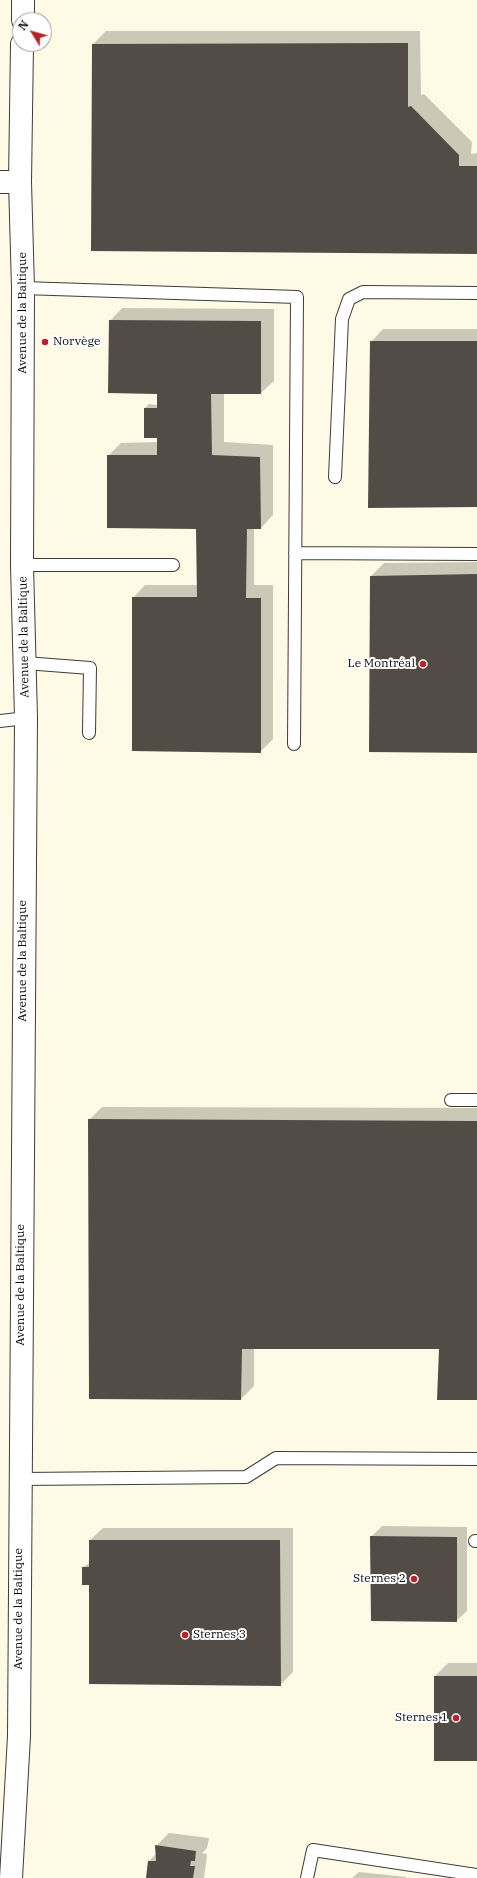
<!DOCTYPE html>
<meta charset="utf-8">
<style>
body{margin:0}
#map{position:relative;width:477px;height:1878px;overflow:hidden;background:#fffae6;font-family:"IBM Plex Serif",serif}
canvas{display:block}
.north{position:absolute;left:12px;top:12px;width:40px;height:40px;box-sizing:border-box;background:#fff;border:1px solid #9d9d9d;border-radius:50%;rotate:307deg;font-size:11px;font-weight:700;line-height:16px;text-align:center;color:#090909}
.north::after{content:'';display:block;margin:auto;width:14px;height:18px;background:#b82328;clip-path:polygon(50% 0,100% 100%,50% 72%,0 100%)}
</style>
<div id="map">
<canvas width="477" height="1878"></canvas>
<div class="north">N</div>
</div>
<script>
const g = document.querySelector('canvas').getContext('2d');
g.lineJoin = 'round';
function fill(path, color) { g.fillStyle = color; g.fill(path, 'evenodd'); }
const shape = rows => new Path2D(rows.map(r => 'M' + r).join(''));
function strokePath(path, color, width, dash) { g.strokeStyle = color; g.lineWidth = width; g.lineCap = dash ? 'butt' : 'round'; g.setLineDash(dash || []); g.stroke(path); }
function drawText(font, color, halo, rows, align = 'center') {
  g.font = font + ' "IBM Plex Serif",serif'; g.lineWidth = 4; g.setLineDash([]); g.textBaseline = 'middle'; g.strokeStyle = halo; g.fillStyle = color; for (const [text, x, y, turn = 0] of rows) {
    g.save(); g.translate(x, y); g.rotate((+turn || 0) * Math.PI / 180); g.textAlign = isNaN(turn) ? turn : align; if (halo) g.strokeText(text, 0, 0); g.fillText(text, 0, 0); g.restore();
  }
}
const shadow = shape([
 [106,31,420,31,421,95,424,94,472,142,471,154,477,153,477,253,93,44],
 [122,308,274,309,274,381,261,393,224,393,224,442,273,445,273,515,261,528,254,528,254,585,273,585,273,739,260,752,133,598,145,585,198,585,197,528,108,456,121,443,158,442,158,435,145,408,149,404,158,405,158,393,110,321],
 [383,329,477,329,477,506,371,342],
 [477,562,477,752,371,576,384,563],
 [102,1107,477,1108,477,1399,440,1348,254,1348,254,1386,241,1399,89,1120],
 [382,1526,467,1527,467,1611,456,1621,371,1537],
 [103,1528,293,1528,293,1672,280,1685,90,1583,83,1567,90,1563,90,1540],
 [448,1663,477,1663,477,1760,435,1676],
 [169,1833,209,1838,207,1848,202,1853,207,1854,204,1878,147,1878,149,1861,156,1854,156,1846],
 [359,1872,406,1877,406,1878,352,1878]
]);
const building = shape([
 [408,43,408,107,411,106,459,155,459,166,477,166,477,254,91,251,92,44],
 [109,320,261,321,261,394,211,394,212,455,260,457,261,529,247,529,246,598,261,598,261,753,132,751,132,597,197,597,196,529,107,528,107,455,157,455,157,438,144,438,144,408,157,408,157,394,108,393],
 [370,341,477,341,477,507,368,508],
 [477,574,477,753,369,752,370,576],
 [88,1119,477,1121,477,1400,437,1400,439,1349,242,1349,241,1400,89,1399],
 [370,1536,457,1537,457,1622,371,1621],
 [89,1540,280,1540,281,1686,89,1684,89,1585,82,1585,82,1567,89,1567],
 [434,1676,477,1676,477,1761,434,1761],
 [155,1845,196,1851,195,1861,191,1861,190,1866,195,1866,193,1878,146,1878,148,1861,156,1861]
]);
const lane = shape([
 [23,288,297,297,294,744],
 [335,477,342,319,349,299,363,292,477,293],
 [295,553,477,554],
 [22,565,173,565],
 [25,663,90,668,89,733],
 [0,721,26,718],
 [451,1100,477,1100],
 [20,1479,246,1477,276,1458,477,1459],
 [475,1541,477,1541],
 [307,1878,313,1850,477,1875]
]);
const street = shape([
 [23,20,23,0],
 [0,182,20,182],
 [11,1878,19,1736,26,718,22,565,23,288,20,182,22,44]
]);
const markers = [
 [45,342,4,"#b82328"],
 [423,664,4,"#b82328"],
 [414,1579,4,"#b82328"],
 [185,1635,4,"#b82328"],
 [456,1718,4,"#b82328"]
];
const streetNames = [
 ["Avenue de la Baltique",23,313,-90],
 ["Avenue de la Baltique",24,637,-91],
 ["Avenue de la Baltique",23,961,-90],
 ["Avenue de la Baltique",21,1285,-90],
 ["Avenue de la Baltique",19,1609,-90]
];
const poiNames = [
 ["Norvège",53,342,"left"],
 ["Le Montréal",415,664],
 ["Sternes 2",406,1579],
 ["Sternes 3",193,1635,"left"],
 ["Sternes 1",448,1718]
];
fill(shadow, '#0003');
fill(building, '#524b46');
strokePath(lane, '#3c3c3c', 14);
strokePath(street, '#3c3c3c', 24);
strokePath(lane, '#fff', 12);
strokePath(street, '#fff', 22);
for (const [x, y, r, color] of markers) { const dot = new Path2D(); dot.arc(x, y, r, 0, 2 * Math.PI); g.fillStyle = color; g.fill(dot); strokePath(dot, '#fff', 1.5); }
drawText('12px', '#090909', '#fff', streetNames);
drawText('12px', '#090909', '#fff', poiNames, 'right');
</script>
